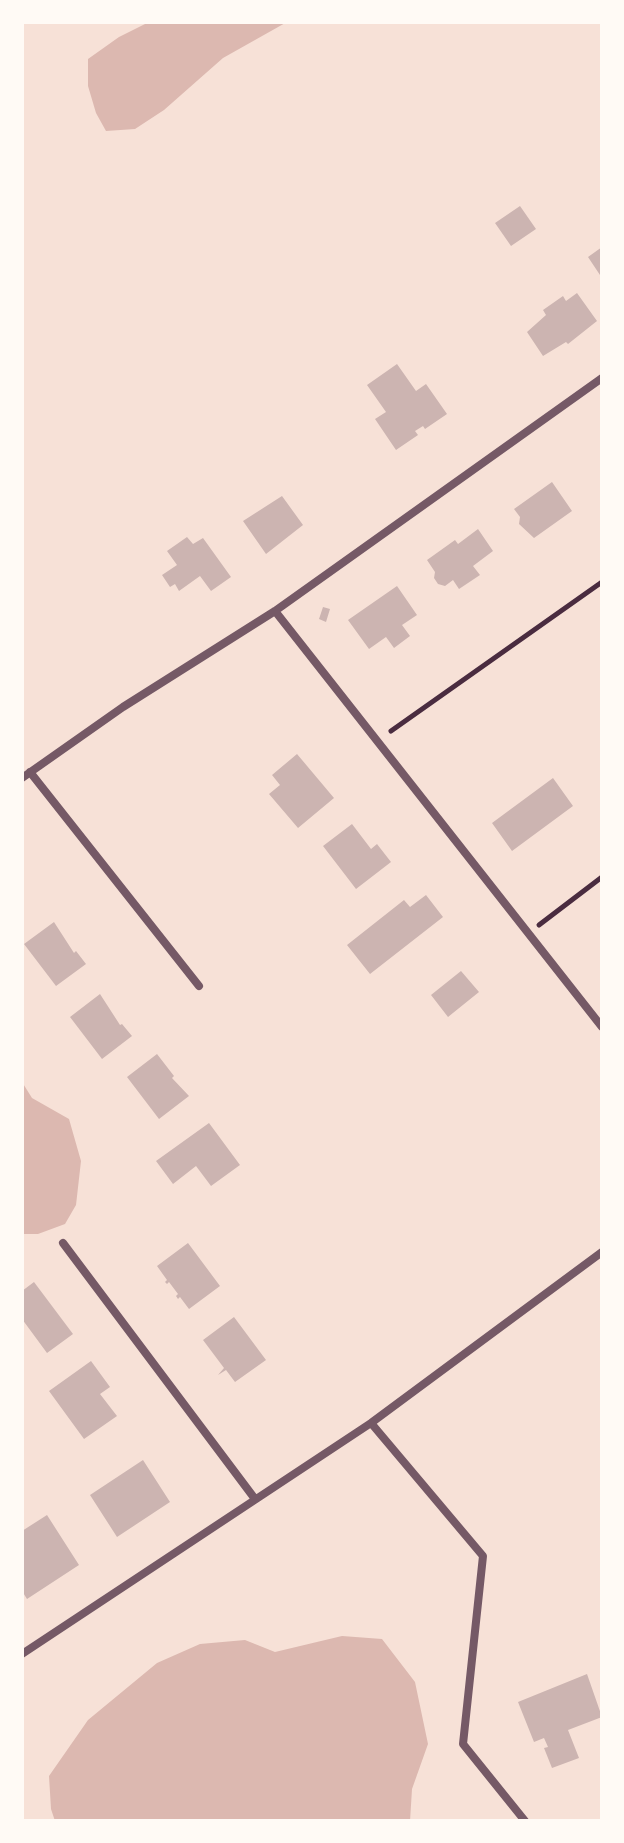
<!DOCTYPE html>
<style>
body{margin:0}
#map{position:relative;width:624px;height:1843px;overflow:hidden;background:#f7e1d7;font-family:"Public Sans",sans-serif}
canvas{display:block}
.frame{position:absolute;inset:0;border:24px solid #fffaf5;pointer-events:none}
</style>
<div id="map">
<canvas width="624" height="1843"></canvas>
<div class="frame"></div>
</div>
<script>
const g = document.querySelector('canvas').getContext('2d');
g.lineJoin = 'round';
function fill(path, color) { g.fillStyle = color; g.fill(path, 'evenodd'); }
const shape = rows => new Path2D(rows.map(r => 'M' + r).join(''));
function strokePath(path, color, width, dash) { g.strokeStyle = color; g.lineWidth = width; g.lineCap = dash ? 'butt' : 'round'; g.setLineDash(dash || []); g.stroke(path); }
const water = shape([
 [149,22,287,22,223,58,164,110,135,129,106,131,96,113,88,86,88,59,119,37],
 [22,1082,32,1098,69,1119,81,1161,76,1205,65,1224,38,1234,22,1234],
 [342,1636,382,1639,415,1682,428,1744,412,1789,410,1821,55,1821,51,1809,49,1776,88,1720,157,1663,200,1644,245,1640,275,1652]
]);
const building = shape([
 [520,206,536,229,511,246,495,223],
 [602,247,602,278,588,257],
 [577,293,597,321,568,344,566,342,543,356,527,332,546,315,543,310,563,296,566,301],
 [397,364,416,391,426,384,447,414,425,429,423,426,415,431,418,435,396,450,375,419,386,412,367,385],
 [552,482,572,511,534,538,519,524,520,517,514,509],
 [282,496,303,525,266,554,243,521],
 [478,529,493,551,473,566,480,575,459,589,453,580,445,586,438,584,434,578,435,572,427,560,455,540,458,544],
 [187,537,193,544,203,538,231,577,211,591,200,576,179,591,175,584,170,587,162,575,177,565,167,551],
 [397,586,417,615,402,625,410,636,394,648,386,637,369,649,348,620],
 [323,607,330,609,326,622,319,619],
 [297,754,334,798,298,828,269,794,280,785,272,775],
 [553,778,573,806,512,851,492,823],
 [352,824,371,849,377,844,391,862,356,889,323,846],
 [426,895,443,917,370,974,347,945,404,900,410,907],
 [54,922,74,953,76,951,86,964,56,986,24,944],
 [461,971,479,992,448,1017,431,995],
 [100,994,120,1025,122,1024,132,1036,102,1059,70,1017],
 [157,1054,174,1076,172,1078,189,1096,159,1119,127,1077],
 [209,1123,240,1165,211,1186,196,1166,173,1184,156,1161],
 [188,1243,220,1286,189,1309,180,1297,178,1299,176,1296,178,1294,169,1282,167,1284,165,1282,167,1280,157,1266],
 [34,1282,73,1334,47,1353,22,1319,22,1291],
 [234,1317,266,1360,235,1382,226,1370,218,1375,224,1368,203,1340],
 [91,1361,110,1387,100,1394,117,1416,84,1439,49,1391],
 [143,1460,170,1502,117,1537,90,1495],
 [47,1515,79,1565,27,1599,22,1591,22,1531],
 [587,1674,602,1717,568,1730,579,1758,552,1768,544,1748,548,1747,544,1738,534,1742,518,1702]
]);
const path = shape([
 [391,731,602,582],
 [539,925,602,877]
]);
const minor = shape([
 [275,611,602,1027],
 [30,772,199,986],
 [22,778,123,707,275,611,602,378],
 [63,1243,255,1499],
 [371,1423,483,1556,463,1744,525,1821],
 [22,1654,371,1423,602,1252]
]);
fill(water, '#dcb8b0');
fill(building, '#ccb4b1');
strokePath(path, '#4a2c40', 5);
strokePath(minor, '#755966', 8);
</script>
